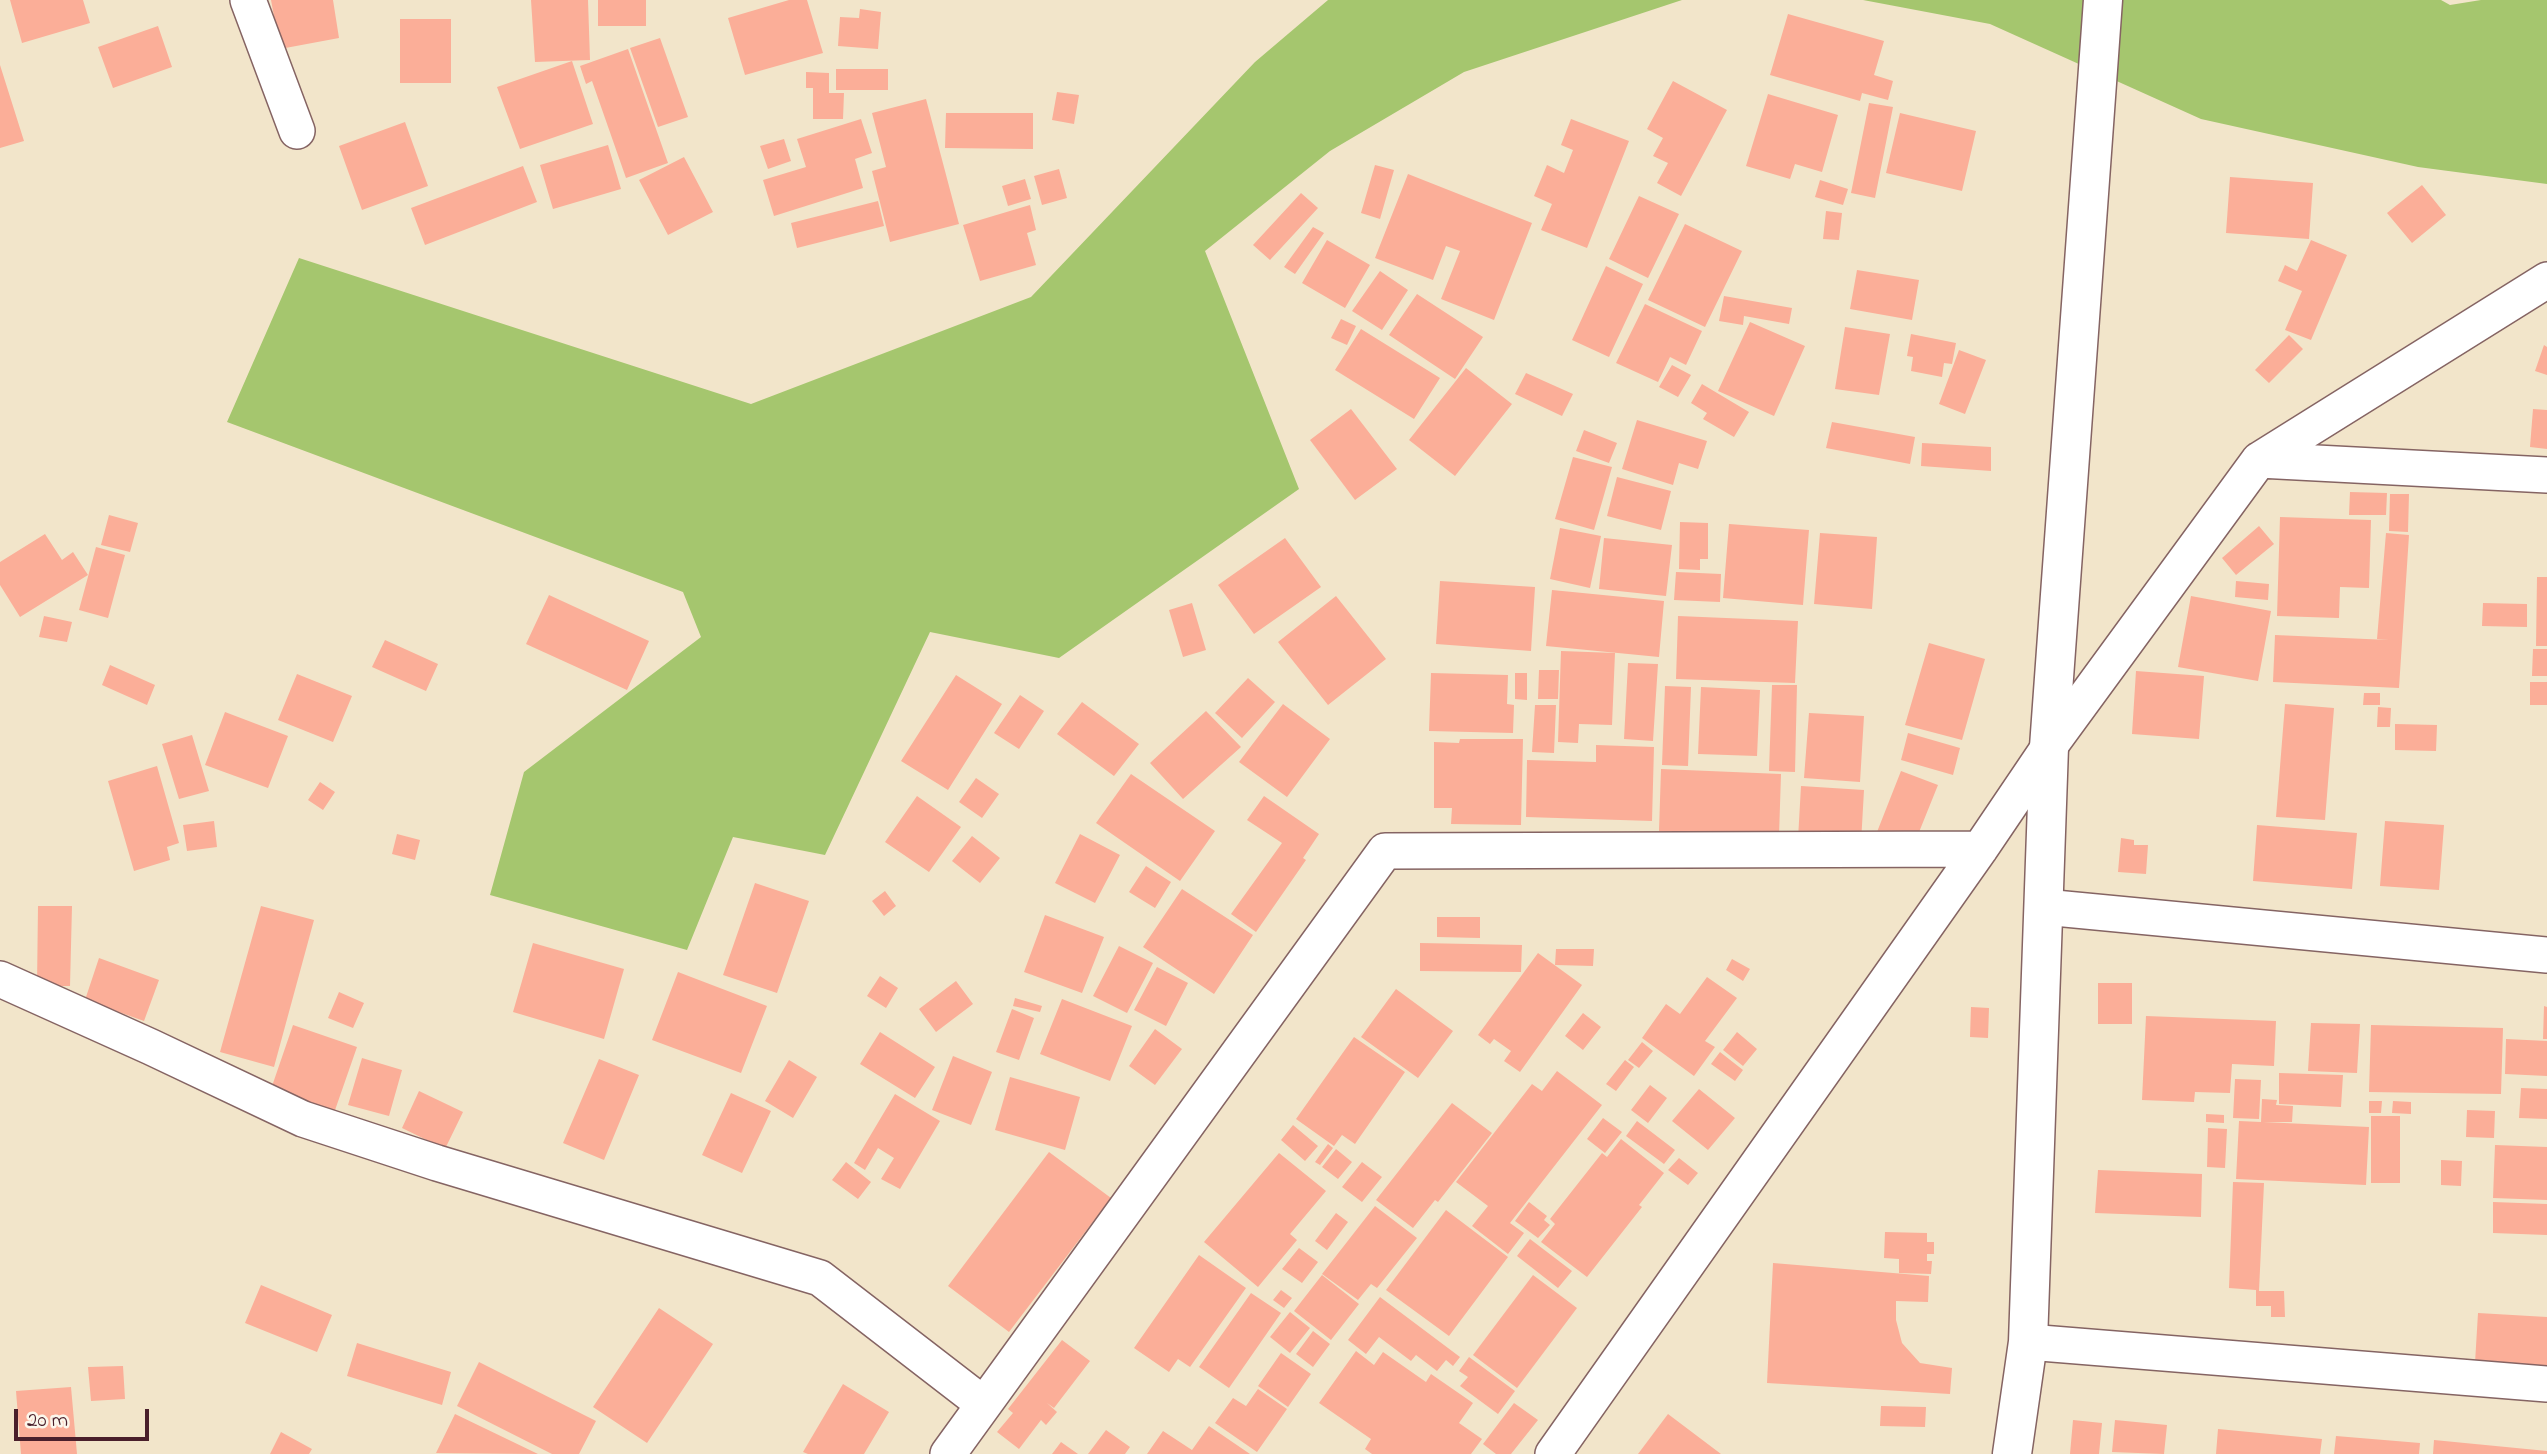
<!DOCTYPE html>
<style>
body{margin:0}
#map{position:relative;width:2547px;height:1454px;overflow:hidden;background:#f2e5ca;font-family:"Indie Flower",sans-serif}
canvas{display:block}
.scale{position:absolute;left:14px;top:1409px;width:135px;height:32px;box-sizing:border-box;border:4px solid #4a1f2b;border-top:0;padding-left:9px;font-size:21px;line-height:24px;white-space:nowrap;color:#4a1f2b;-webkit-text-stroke:5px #fbf7ec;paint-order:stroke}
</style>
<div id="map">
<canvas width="2547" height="1454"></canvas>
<div class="scale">20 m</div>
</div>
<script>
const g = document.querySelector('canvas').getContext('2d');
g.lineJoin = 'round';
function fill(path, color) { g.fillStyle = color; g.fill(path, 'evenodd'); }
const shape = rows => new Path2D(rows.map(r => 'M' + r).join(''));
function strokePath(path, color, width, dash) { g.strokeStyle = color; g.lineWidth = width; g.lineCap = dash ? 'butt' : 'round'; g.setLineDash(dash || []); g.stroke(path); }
const green = shape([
 [1328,0,1682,0,1464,72,1330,151,1205,251,1299,489,1059,658,930,632,825,855,733,837,687,950,490,895,524,772,701,637,683,592,227,422,299,258,751,404,1031,297,1255,62],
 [1863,0,2441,0,2450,5,2481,0,2547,0,2547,184,2418,167,2201,119,1990,24]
]);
const building = shape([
 [10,0,83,0,90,23,22,43],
 [271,0,333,0,339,38,280,49],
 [531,0,588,0,590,60,535,62],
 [598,0,646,0,646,26,598,26],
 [789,0,807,0,823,53,745,75,728,18],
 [860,9,881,12,878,49,838,46,840,17,859,18],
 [1788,14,1884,41,1874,75,1893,81,1888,100,1862,93,1860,101,1770,75],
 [400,19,451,19,451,83,400,83],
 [158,26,172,67,113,88,98,47],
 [660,38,688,117,658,127,630,48],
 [628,49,668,163,626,178,592,81,586,84,580,66],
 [572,61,593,124,520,149,497,87],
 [0,65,24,141,0,148],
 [836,69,888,69,888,90,836,90],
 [806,72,829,73,829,93,844,93,843,119,813,119,813,88,806,88],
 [1673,81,1727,110,1681,196,1657,183,1668,163,1653,156,1663,138,1647,129],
 [1057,92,1079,95,1074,124,1052,120],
 [1768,94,1838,115,1822,172,1795,164,1790,179,1746,166],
 [926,99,959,224,890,242,872,171,886,167,872,113],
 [1869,103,1893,107,1875,198,1851,193],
 [946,113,1033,113,1033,149,945,148],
 [1900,113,1976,131,1962,191,1886,173],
 [861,119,872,153,855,159,863,188,774,216,763,180,806,167,797,139],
 [1571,119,1629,141,1587,248,1541,230,1552,204,1534,196,1547,165,1564,173,1573,150,1561,145],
 [405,122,428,186,362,210,339,146],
 [784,139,791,161,768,169,760,146],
 [608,145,621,189,553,209,540,165],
 [684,157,713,212,668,235,639,180],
 [1375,165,1394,170,1380,219,1361,213],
 [523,166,537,202,425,245,411,208],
 [1059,169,1067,198,1042,205,1034,176],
 [1408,174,1532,223,1494,320,1441,299,1460,251,1446,246,1433,280,1375,258],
 [2230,177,2313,183,2309,239,2226,233],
 [1025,179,1031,199,1008,206,1002,186],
 [1820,180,1848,189,1843,205,1815,197],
 [2422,185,2446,215,2412,243,2387,213],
 [1301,193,1318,208,1270,260,1253,245],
 [1639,196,1679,214,1648,278,1609,259],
 [878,201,884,226,797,248,791,223],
 [1030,205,1036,230,1027,233,1036,265,980,281,963,225],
 [1826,211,1842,213,1839,240,1823,239],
 [1685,224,1742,251,1705,327,1648,300],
 [1313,227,1324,233,1295,274,1284,267],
 [1327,240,1370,265,1345,308,1302,283],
 [2311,240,2347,255,2311,340,2285,330,2302,291,2278,281,2285,265,2297,271],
 [1606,266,1643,284,1609,357,1572,340],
 [1857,270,1919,280,1912,320,1850,309],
 [1380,271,1408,290,1382,330,1352,311],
 [1417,294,1483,337,1455,379,1389,335],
 [1724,296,1792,308,1789,324,1744,316,1743,325,1719,321],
 [1645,304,1702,331,1686,365,1670,357,1658,382,1616,363],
 [1341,319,1356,326,1347,345,1331,338],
 [1750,322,1805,346,1774,416,1718,391],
 [1845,327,1890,334,1879,395,1835,389],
 [1361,329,1440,378,1414,419,1335,370],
 [1911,334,1956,343,1952,364,1944,363,1942,377,1911,371,1913,357,1907,356],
 [2289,335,2303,349,2269,383,2255,370],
 [2544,345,2547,347,2547,375,2535,371],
 [1959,350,1986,360,1965,414,1939,404],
 [1672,365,1691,375,1678,397,1659,387],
 [1466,368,1512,404,1455,476,1409,440],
 [1526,373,1573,394,1562,416,1515,394],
 [1702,384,1749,412,1734,437,1703,419,1707,413,1691,403],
 [1351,409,1397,469,1355,500,1310,440],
 [2533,409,2547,410,2547,449,2530,447],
 [1637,420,1707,441,1698,469,1679,463,1673,485,1622,469],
 [1832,422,1915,437,1910,464,1826,448],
 [1584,430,1617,443,1609,463,1576,451],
 [1922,443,1991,447,1991,471,1921,466],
 [1573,457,1612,467,1594,530,1555,519],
 [1617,477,1671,491,1661,530,1607,516],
 [2350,492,2387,493,2386,515,2349,515],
 [2390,494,2409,494,2408,532,2389,531],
 [109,515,138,523,130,552,101,545],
 [2280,517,2371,520,2369,588,2340,587,2339,618,2277,616],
 [1680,522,1708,523,1708,559,1700,559,1700,570,1679,569],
 [1729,524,1809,530,1803,605,1723,598],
 [2259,526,2274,544,2236,575,2222,558],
 [1560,528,1601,536,1590,588,1550,579],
 [1820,533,1877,537,1872,609,1814,604],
 [2386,533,2409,535,2399,688,2273,682,2275,635,2389,640,2377,639],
 [45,534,62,560,73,552,88,575,20,617,0,585,0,562],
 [1285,538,1321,587,1254,634,1218,585],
 [1604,538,1672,545,1666,596,1599,589],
 [96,547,125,555,108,618,79,610],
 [1676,572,1721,574,1720,602,1674,600],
 [2537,577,2547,577,2547,646,2536,646],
 [1440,581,1535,587,1531,651,1436,644],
 [2236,581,2269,584,2268,600,2235,597],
 [1552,590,1664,601,1659,657,1546,646],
 [549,595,649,641,627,690,526,644],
 [1336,596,1386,659,1328,705,1278,642],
 [2191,596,2271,611,2258,681,2178,667],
 [1192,603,1206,650,1183,657,1169,610],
 [2483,603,2527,604,2527,627,2482,626],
 [44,616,72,622,67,642,39,637],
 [1678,616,1798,621,1795,683,1676,679],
 [385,640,438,664,426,691,372,667],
 [1929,643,1985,659,1962,740,1905,725],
 [2533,649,2547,649,2547,676,2532,676],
 [1561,651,1615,653,1612,725,1579,724,1578,743,1558,742],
 [1628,663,1658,664,1653,741,1624,739],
 [110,665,155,685,147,705,102,685],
 [1539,670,1559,670,1558,699,1538,699],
 [2136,671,2204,676,2199,739,2132,734],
 [1431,673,1508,675,1507,704,1514,705,1513,733,1429,731],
 [1515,673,1527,673,1527,700,1515,699],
 [297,674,352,696,333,742,278,720],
 [956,675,1002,704,948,790,901,761],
 [1248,678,1275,702,1242,738,1215,713],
 [2530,682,2547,682,2547,705,2530,705],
 [1772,685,1797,685,1795,772,1769,771],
 [1665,686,1691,687,1688,766,1662,765],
 [1701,687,1760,690,1757,756,1698,754],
 [2364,693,2380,693,2380,705,2363,705],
 [1020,695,1044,711,1019,749,994,733],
 [1082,702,1139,744,1114,776,1057,734],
 [1283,704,1330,739,1287,797,1239,762],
 [2285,704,2334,708,2325,820,2276,817],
 [1535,705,1556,705,1554,753,1532,752],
 [2378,707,2391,708,2390,727,2377,727],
 [1206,711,1241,747,1183,799,1150,763],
 [225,712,288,736,268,788,205,765],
 [1809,713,1864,716,1860,782,1804,778],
 [2395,724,2437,725,2436,751,2395,750],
 [1908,733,1960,748,1953,775,1901,760],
 [192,735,209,791,179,799,162,744],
 [1460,739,1523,739,1521,825,1451,824,1452,808,1434,808,1434,742,1459,743],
 [1596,745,1654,747,1652,821,1526,817,1527,760,1596,762],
 [157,766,179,843,167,847,170,860,134,871,108,781],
 [1661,769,1781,774,1779,836,1659,831],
 [1901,771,1938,785,1913,847,1877,832],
 [1131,774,1215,831,1180,881,1096,823],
 [976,778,999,794,982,818,959,802],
 [320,782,335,792,323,810,308,800],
 [1801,786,1864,790,1861,843,1798,839],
 [917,796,961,827,929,872,885,842],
 [1264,796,1319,834,1303,858,1306,860,1256,932,1231,914,1282,843,1247,820],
 [214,821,217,847,187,851,183,825],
 [2385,821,2444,825,2439,890,2380,886],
 [2257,825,2357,833,2352,889,2253,881],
 [397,834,420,840,415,860,392,854],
 [1080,834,1120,855,1095,903,1055,883],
 [972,836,1000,858,980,883,952,861],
 [2121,838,2134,840,2134,845,2148,845,2146,874,2118,872],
 [1146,866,1171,882,1155,908,1129,892],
 [755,883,809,901,777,993,723,975],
 [1182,889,1253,935,1214,994,1143,947],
 [885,891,896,906,884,916,872,901],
 [38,906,72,906,70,986,37,986],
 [261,906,314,920,274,1067,220,1052],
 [1045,915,1104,937,1082,993,1024,972],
 [1437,917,1480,917,1480,938,1437,937],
 [533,943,624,969,604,1039,513,1012],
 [1420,943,1522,945,1521,972,1420,971],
 [1119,946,1153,963,1127,1013,1093,996],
 [1556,949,1594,949,1593,966,1555,965],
 [1538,953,1582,985,1520,1072,1504,1061,1511,1051,1494,1039,1490,1044,1478,1035],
 [99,958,159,980,144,1021,85,1000],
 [1732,959,1750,969,1743,981,1726,970],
 [1157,967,1188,983,1166,1026,1134,1010],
 [678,972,767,1006,741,1073,652,1040],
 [880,976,898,988,886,1008,867,996],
 [1707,977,1737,998,1705,1041,1715,1047,1694,1076,1642,1038,1666,1004,1680,1014],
 [956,981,973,1004,936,1032,919,1009],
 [2098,983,2132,983,2132,1024,2098,1024],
 [1396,989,1453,1031,1418,1078,1361,1037],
 [339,992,364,1003,353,1028,328,1018],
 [1015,998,1042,1006,1040,1012,1013,1006],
 [1062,999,1132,1026,1110,1081,1040,1054],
 [2544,1006,2547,1007,2547,1039,2543,1039],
 [1971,1007,1989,1008,1988,1038,1970,1037],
 [1012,1009,1034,1018,1019,1060,996,1052],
 [1583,1013,1601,1027,1583,1050,1565,1036],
 [2146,1016,2276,1021,2274,1066,2232,1064,2230,1093,2195,1092,2194,1102,2142,1100],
 [2311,1023,2360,1024,2357,1073,2308,1071],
 [293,1025,357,1047,334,1113,270,1092],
 [2371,1025,2503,1028,2501,1094,2369,1092],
 [1155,1029,1182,1049,1155,1085,1129,1066],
 [880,1032,935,1067,915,1098,860,1064],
 [1737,1032,1757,1049,1743,1066,1723,1050],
 [1354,1037,1405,1072,1355,1144,1342,1135,1334,1146,1296,1119],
 [2506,1039,2547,1041,2547,1076,2505,1074],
 [1642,1042,1653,1051,1639,1068,1628,1060],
 [1720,1052,1743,1070,1735,1081,1711,1064],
 [953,1056,992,1072,971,1125,932,1110],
 [362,1058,402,1070,389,1116,348,1105],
 [599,1059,639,1075,604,1160,563,1143],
 [789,1060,817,1077,793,1118,765,1101],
 [1625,1060,1634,1067,1616,1091,1606,1084],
 [1557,1071,1602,1105,1510,1223,1524,1233,1508,1254,1472,1226,1488,1206,1456,1182,1532,1084,1542,1091],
 [2279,1073,2343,1075,2341,1107,2279,1104],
 [1010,1077,1080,1097,1065,1150,995,1130],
 [2235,1079,2261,1080,2259,1119,2233,1118],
 [1650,1085,1667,1098,1648,1123,1631,1110],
 [2521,1088,2547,1089,2547,1119,2519,1118],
 [1699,1089,1735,1118,1708,1150,1672,1121],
 [419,1091,463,1112,445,1149,402,1128],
 [731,1093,771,1111,742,1173,702,1155],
 [895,1094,940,1121,900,1189,881,1179,894,1158,878,1148,865,1170,854,1163],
 [2262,1099,2277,1100,2276,1105,2293,1106,2292,1122,2263,1122,2369,1127,2366,1185,2236,1179,2239,1121,2261,1122],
 [2369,1101,2382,1101,2381,1113,2369,1113],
 [2393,1101,2411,1102,2411,1114,2392,1113],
 [1452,1103,1492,1133,1438,1202,1435,1200,1413,1228,1376,1200],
 [2467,1110,2495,1111,2494,1138,2466,1137],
 [2206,1114,2224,1115,2224,1123,2206,1122],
 [2371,1116,2400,1116,2400,1183,2371,1183],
 [1603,1118,1622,1132,1605,1153,1587,1139],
 [1637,1121,1675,1150,1664,1164,1626,1136],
 [1293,1125,1318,1146,1305,1161,1281,1140],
 [2208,1128,2227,1129,2225,1168,2207,1167],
 [1621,1139,1664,1173,1639,1205,1642,1207,1587,1277,1541,1242,1555,1224,1550,1219,1602,1153,1607,1157],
 [1328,1144,1333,1148,1320,1165,1315,1162],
 [2495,1145,2547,1147,2547,1200,2493,1198],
 [1336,1149,1352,1162,1338,1179,1322,1167],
 [1049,1152,1111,1198,1009,1332,948,1286],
 [1279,1153,1326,1191,1290,1234,1297,1240,1258,1287,1204,1242],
 [1679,1158,1698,1173,1688,1185,1668,1170],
 [2441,1160,2462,1161,2461,1186,2441,1185],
 [846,1162,871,1182,858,1199,832,1180],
 [1362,1162,1382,1177,1362,1202,1342,1187],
 [2098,1170,2202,1174,2201,1217,2095,1213],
 [2233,1182,2264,1183,2259,1291,2284,1291,2285,1317,2271,1317,2271,1306,2256,1306,2256,1290,2229,1288],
 [1529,1202,1547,1216,1544,1220,1550,1225,1538,1238,1515,1221],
 [2493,1202,2547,1204,2547,1235,2493,1233],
 [1375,1206,1417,1238,1377,1288,1371,1284,1358,1300,1322,1274],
 [1446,1210,1508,1257,1449,1336,1386,1290],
 [1336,1213,1348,1222,1327,1250,1315,1241],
 [1885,1232,1927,1233,1927,1242,1934,1242,1934,1254,1927,1254,1927,1261,1932,1261,1931,1274,1899,1273,1899,1259,1884,1258],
 [1530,1239,1572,1271,1558,1288,1517,1256],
 [1299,1248,1318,1262,1302,1283,1282,1269],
 [1199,1255,1246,1288,1190,1367,1178,1359,1169,1372,1134,1348],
 [1773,1263,1929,1276,1928,1302,1896,1301,1896,1320,1902,1343,1920,1363,1952,1368,1950,1394,1767,1383],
 [1322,1275,1359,1304,1331,1340,1294,1311],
 [1533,1275,1577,1308,1517,1388,1473,1355],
 [261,1285,332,1315,317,1352,245,1323],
 [1281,1290,1292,1298,1284,1308,1273,1300],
 [1251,1293,1281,1313,1229,1388,1199,1367],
 [1380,1297,1460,1357,1453,1366,1446,1360,1437,1371,1416,1355,1411,1361,1379,1337,1366,1354,1348,1340],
 [659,1308,713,1344,647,1443,593,1407],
 [1290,1312,1310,1328,1290,1353,1270,1337],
 [2478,1313,2547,1317,2547,1367,2475,1363],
 [1313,1331,1330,1344,1313,1367,1296,1354],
 [1062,1340,1090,1361,1054,1408,1047,1403,1057,1412,1046,1425,1041,1420,1019,1449,997,1432,1013,1413,1008,1409],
 [357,1343,451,1372,442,1405,347,1376],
 [1356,1351,1374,1365,1383,1352,1426,1382,1431,1374,1473,1403,1459,1423,1482,1439,1471,1454,1372,1454,1365,1449,1371,1439,1319,1403],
 [1281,1353,1311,1374,1288,1407,1258,1386],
 [1469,1357,1515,1391,1498,1414,1460,1386,1468,1377,1459,1371],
 [479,1362,596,1421,579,1454,552,1454,457,1406],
 [123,1366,125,1399,91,1401,88,1367],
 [843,1384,889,1412,864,1454,808,1454,803,1452],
 [71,1387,77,1454,21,1454,16,1391],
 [1258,1389,1287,1409,1257,1452,1215,1423,1233,1398,1246,1406],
 [1514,1403,1538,1420,1511,1454,1496,1454,1483,1444],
 [1881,1406,1926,1407,1925,1427,1880,1426],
 [455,1414,538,1454,436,1453],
 [1668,1414,1721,1454,1638,1454],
 [2073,1420,2102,1423,2099,1454,2070,1454],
 [2115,1420,2167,1425,2164,1454,2112,1452],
 [1209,1426,1250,1454,1147,1454,1163,1431,1192,1450],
 [2218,1429,2322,1439,2320,1454,2216,1454],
 [1106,1430,1130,1447,1125,1454,1088,1454],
 [281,1432,312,1449,309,1454,270,1454],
 [2336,1436,2420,1443,2419,1454,2334,1454],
 [2434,1440,2547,1451,2547,1454,2433,1454],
 [1061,1442,1078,1454,1052,1454]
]);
const street = shape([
 [248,0,297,131],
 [2259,460,2547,475],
 [2044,907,2547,955],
 [0,979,151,1047,303,1119,437,1163,820,1278,982,1403],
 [2028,1342,2547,1384],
 [948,1454,1385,851,1980,849],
 [1553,1454,1980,849,2049,747,2259,460,2547,280]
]);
const secondary = shape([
 [2012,1454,2028,1342,2049,747,2103,0]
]);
fill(green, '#a5c66e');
fill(building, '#fbae98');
strokePath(street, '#856463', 38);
strokePath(secondary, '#856463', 41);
strokePath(street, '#fff', 35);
strokePath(secondary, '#fff', 38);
</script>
